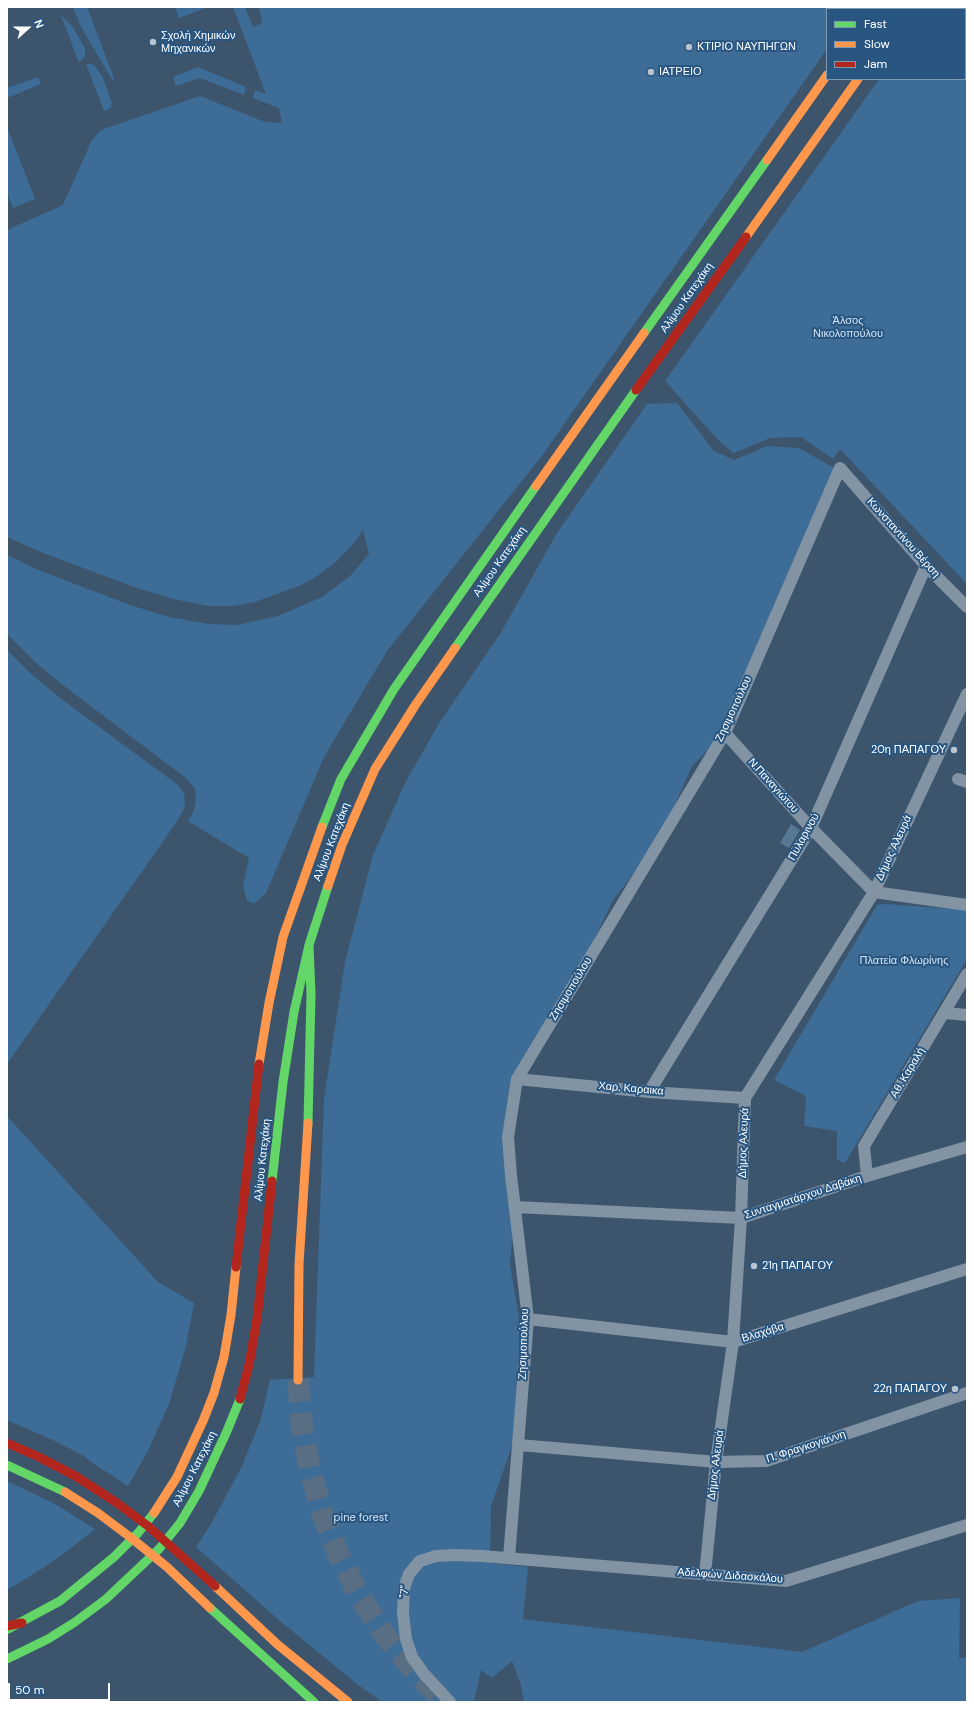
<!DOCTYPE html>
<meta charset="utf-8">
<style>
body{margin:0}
#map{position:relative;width:974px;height:1709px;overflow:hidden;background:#3c556d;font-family:"DM Sans",sans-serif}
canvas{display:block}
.frame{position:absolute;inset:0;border:8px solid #fff;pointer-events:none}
.legend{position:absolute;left:826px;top:8px;width:140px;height:72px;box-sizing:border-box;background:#285681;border:1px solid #7e9ab3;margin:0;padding:5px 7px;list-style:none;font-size:12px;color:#fff}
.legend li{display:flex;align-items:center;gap:8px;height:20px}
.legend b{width:20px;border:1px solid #7e9ab3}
.north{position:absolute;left:8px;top:8px;width:40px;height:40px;-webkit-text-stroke:3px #285681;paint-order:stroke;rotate:69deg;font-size:11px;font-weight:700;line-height:16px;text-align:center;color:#fff}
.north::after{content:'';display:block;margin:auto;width:14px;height:18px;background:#fff;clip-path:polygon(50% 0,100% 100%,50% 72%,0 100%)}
.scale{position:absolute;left:8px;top:1683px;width:102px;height:18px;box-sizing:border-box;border:2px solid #fff;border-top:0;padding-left:5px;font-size:12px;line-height:14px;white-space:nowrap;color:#fff;-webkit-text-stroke:3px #285681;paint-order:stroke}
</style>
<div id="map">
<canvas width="974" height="1709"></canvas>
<div class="frame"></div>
<ul class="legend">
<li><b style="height:5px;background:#63d668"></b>Fast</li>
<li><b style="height:5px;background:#ff974d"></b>Slow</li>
<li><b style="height:5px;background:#b3261e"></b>Jam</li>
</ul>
<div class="north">N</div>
<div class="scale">50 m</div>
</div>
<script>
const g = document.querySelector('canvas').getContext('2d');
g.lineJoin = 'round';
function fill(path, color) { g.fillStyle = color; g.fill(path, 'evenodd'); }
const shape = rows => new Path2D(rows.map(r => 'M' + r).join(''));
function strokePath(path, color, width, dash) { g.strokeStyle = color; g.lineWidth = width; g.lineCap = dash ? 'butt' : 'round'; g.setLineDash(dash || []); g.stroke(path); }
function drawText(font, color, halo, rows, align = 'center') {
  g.font = font + ' "DM Sans",sans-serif'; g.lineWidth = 4; g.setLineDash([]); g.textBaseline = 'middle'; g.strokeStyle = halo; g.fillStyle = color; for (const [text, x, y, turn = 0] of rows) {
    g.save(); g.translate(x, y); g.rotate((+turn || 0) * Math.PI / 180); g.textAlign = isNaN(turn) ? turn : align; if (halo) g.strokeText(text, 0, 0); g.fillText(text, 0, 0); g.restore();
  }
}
const green = shape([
 [73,7,87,7,114,78,113,81,80,25],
 [175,7,208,7,179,18],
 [233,7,245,7,253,27,262,23,259,7,857,7,855,9,827,9,827,49,541,457,387,651,324,757,266,893,254,904,247,900,243,886,249,858,188,821,194,810,196,799,195,789,186,778,68,689,37,664,7,634,7,555,36,569,130,605,169,617,208,624,237,625,278,616,322,597,350,576,369,554,363,530,355,542,336,562,313,579,299,586,255,602,233,606,209,606,173,599,137,588,43,553,7,537,7,230,63,205,91,142,96,135,101,130,200,96,265,122,282,123,279,108,253,98,255,90,266,94],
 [930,7,967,7,967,584,840,449,833,459,801,437,770,438,734,453,720,442,665,381,879,79,965,79,965,9,928,9],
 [61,15,72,26,85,48,85,56,79,63],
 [86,64,91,64,95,66,103,78,112,103,111,108,104,111],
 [198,67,246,87,244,95,200,78,176,86,173,77],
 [38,77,41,84,7,98,7,88],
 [7,127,35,199,13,208,7,192],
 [677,403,714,451,734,460,767,446,799,448,838,470,724,734,692,766,657,844,613,900,571,988,529,1058,509,1136,515,1206,510,1265,519,1318,520,1423,491,1506,490,1563,528,1567,523,1619,802,1652,918,1601,960,1598,959,1658,967,1658,967,1702,524,1702,521,1685,512,1661,492,1678,481,1670,474,1702,382,1702,357,1684,280,1621,196,1547,212,1522,242,1466,261,1419,270,1380,314,1377,324,1099,345,962,373,855,405,783,438,725,500,634,557,533,647,404],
 [7,650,30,673,60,698,178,785,184,793,185,801,184,809,176,823,7,1064],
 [886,904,967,910,967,959,845,1163,837,1160,837,1131,804,1126,806,1096,774,1080,877,905],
 [7,1116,158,1282,194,1303,186,1346,169,1404,148,1451,128,1486,91,1462,84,1456,55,1441,7,1420],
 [7,1481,55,1504,95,1529,66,1552,37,1572,7,1590]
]);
const water = shape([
 [791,824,800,830,789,848,780,843]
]);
const highwayTunnel = shape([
 [298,1380,302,1426,310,1471,323,1515,340,1558,361,1598,386,1637,416,1673,437,1694]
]);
const street = shape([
 [725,733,811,828,874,892,967,905],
 [958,779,967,782],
 [945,1013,967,1015],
 [517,1079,649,1092,745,1098],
 [649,1092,811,828,926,566],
 [867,1176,864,1146,967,974],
 [515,1207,741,1218,867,1176,967,1147],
 [528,1319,733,1342,967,1269],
 [519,1445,716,1462,766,1461,967,1393],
 [509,1558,528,1319,511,1175,508,1137,517,1079,725,733,840,468,926,566,967,607],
 [705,1575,716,1462,733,1342,741,1218,745,1098,874,892,967,694],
 [450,1702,424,1674,412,1657,406,1639,403,1613,404,1588,409,1574,420,1561,436,1556,455,1555,482,1556,786,1581,967,1525]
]);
const fast = shape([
 [644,333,767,160],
 [455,648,636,390],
 [322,827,341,779,394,689,536,486],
 [308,1123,311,994,309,945],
 [272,1181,283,1082,294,1012,309,945,328,886],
 [7,1465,65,1492],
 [210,1608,314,1702],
 [8,1629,60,1601,114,1557,138,1533,154,1513],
 [7,1659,48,1639,75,1622,106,1599,159,1549,180,1523,199,1491,227,1431,240,1399]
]);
const slow = shape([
 [874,9,876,7],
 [907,9,909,7],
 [767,160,827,75],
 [746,237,858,79],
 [536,486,644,333],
 [328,886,342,845,375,769,416,704,455,648],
 [259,1064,269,1003,283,937,322,827],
 [298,1380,299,1264,308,1123],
 [154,1513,177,1477,203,1421,214,1393,224,1357,231,1315,236,1267],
 [215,1586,277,1644,348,1702]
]);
const jam = shape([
 [636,390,746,237],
 [236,1267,259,1064],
 [240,1399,249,1365,257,1319,272,1181],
 [7,1443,39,1457,77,1477],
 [7,1626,22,1623]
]);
const slowBridge = shape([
 [65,1492,98,1513,130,1537,167,1567,210,1608]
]);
const jamBridge = shape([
 [77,1477,117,1503,148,1526,215,1586]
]);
const markers = [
 [153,42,4,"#bbc4cc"],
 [689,47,4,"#bbc4cc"],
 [651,72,4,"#bbc4cc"],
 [954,750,4,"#bbc4cc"],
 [754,1266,4,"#bbc4cc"],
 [955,1389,4,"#bbc4cc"]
];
const poiNames = [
 ["Σχολή Χημικών",161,36],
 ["Μηχανικών",161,49],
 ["ΚΤΙΡΙΟ ΝΑΥΠΗΓΩΝ",697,47],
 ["ΙΑΤΡΕΙΟ",659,72],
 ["20η ΠΑΠΑΓΟΥ",946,750,"right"],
 ["21η ΠΑΠΑΓΟΥ",762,1266],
 ["22η ΠΑΠΑΓΟΥ",947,1389,"right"]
];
const streetNames = [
 ["Αλίμου Κατεχάκη",687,298,-55],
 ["Κωνσταντίνου Βέρση",903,538,48],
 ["Αλίμου Κατεχάκη",500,562,-55],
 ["Ζησιμοπούλου",734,709,-65],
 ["Ν.Παναγιώτου",773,786,48],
 ["Πυλαρινού",804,837,-61],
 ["Αλίμου Κατεχάκη",332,842,-69],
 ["Δήμος Αλευρά",894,848,-65],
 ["Ζησιμοπούλου",571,989,-59],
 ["Αθ. Καραλή",908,1073,-59],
 ["Χαρ. Καραικα",631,1089,5],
 ["Δήμος Αλευρά",744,1143,-88],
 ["Αλίμου Κατεχάκη",263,1160,-84],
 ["Συνταγματάρχου Δαβάκη",803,1197,-18],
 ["Βλαχάβα",763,1333,-17],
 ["Ζησιμοπούλου",524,1344,-88],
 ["Π. Φραγκογιάννη",806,1447,-18],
 ["Δήμος Αλευρά",716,1465,-83],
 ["Αλίμου Κατεχάκη",195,1469,-63],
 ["Αδελφών Διδασκάλου",730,1576,4],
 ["\"7\"",405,1592,-82]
];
const parkNames = [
 ["Άλσος",848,321],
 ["Νικολοπούλου",848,334],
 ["Πλατεία Φλωρίνης",904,961],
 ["pine forest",361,1518]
];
fill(green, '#3d6c97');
fill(water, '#577894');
strokePath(highwayTunnel, '#596e83', 22, [22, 11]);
strokePath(street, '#8293a3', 12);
strokePath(fast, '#63d668', 9);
strokePath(slow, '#ff974d', 9);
strokePath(jam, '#b3261e', 9);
strokePath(slowBridge, '#ff974d', 9);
strokePath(jamBridge, '#b3261e', 9);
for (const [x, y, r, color] of markers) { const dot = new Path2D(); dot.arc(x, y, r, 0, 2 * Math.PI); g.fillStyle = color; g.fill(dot); strokePath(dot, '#285681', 1.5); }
drawText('11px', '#fff', '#285681', poiNames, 'left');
drawText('11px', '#fff', '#285681', streetNames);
drawText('11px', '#d3e5f5', '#285681', parkNames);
</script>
